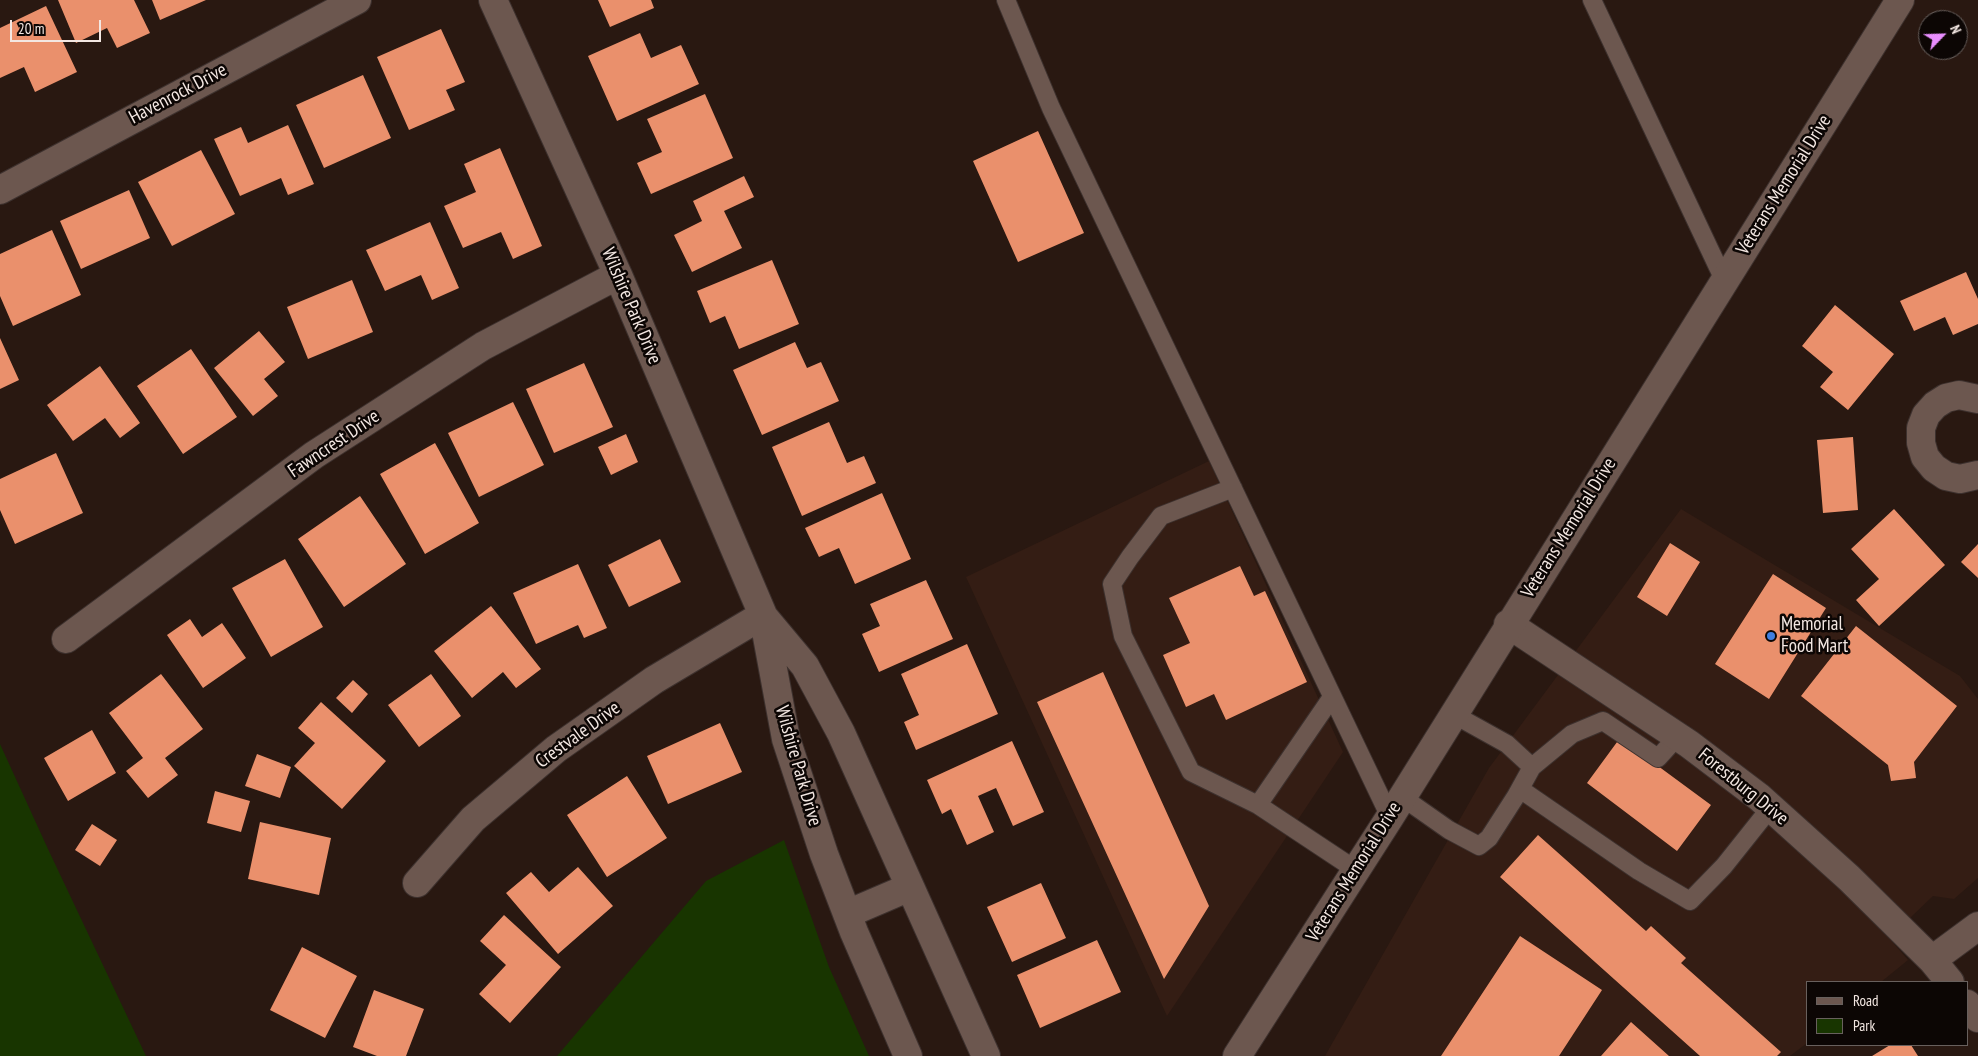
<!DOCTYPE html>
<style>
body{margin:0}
#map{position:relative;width:1978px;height:1056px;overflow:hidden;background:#291811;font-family:"PT Sans Narrow",sans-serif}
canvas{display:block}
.legend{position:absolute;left:1806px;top:981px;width:162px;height:65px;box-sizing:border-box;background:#0c0604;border:1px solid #68605d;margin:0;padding:6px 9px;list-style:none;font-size:15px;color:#f3e7e2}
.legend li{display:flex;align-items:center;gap:10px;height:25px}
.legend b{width:25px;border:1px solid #68605d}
.north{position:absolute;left:1918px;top:10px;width:50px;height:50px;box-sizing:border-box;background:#0c0604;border:1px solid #68605d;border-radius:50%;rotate:66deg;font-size:14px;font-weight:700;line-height:20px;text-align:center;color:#f3e7e2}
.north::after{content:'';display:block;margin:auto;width:18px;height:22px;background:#e98efe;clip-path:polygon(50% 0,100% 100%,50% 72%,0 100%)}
.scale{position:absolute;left:10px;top:20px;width:91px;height:22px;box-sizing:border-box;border:2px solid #f3e7e2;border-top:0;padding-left:6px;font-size:15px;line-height:18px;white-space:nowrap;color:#f3e7e2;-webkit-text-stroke:4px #0c0604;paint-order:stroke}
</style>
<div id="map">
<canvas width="1978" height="1056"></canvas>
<ul class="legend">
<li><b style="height:6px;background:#6c574f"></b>Road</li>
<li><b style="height:14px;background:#183500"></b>Park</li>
</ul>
<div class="north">N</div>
<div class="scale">20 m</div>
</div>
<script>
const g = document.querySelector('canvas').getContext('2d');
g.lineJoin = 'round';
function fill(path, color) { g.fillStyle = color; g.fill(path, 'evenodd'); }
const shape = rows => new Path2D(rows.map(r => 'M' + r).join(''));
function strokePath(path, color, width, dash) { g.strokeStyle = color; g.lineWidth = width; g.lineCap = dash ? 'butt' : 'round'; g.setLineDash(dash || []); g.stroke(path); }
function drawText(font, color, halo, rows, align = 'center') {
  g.font = font + ' "PT Sans Narrow",sans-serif'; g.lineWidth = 5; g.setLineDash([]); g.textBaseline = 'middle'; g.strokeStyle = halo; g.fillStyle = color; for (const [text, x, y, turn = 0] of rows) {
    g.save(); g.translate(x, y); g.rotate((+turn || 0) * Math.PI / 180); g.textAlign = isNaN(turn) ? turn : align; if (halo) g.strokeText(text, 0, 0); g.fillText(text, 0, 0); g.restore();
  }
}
const built = shape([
 [1209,461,1343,752,1167,1016,966,577],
 [1681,509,1960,676,1978,699,1978,878,1954,899,1933,896,1889,938,1908,960,1881,982,1807,982,1807,1043,1790,1056,1325,1056,1489,768]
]);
const green = shape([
 [0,744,48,849,146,1056,0,1056],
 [784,840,829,967,869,1056,557,1056,706,881]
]);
const building = shape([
 [58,0,134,0,150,33,117,48,107,28,76,43],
 [152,0,206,0,160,20],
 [598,0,651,0,654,8,610,27],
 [46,6,77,72,35,92,24,67,0,78,0,28],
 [441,29,465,82,446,90,455,110,409,130,377,57],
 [640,33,651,58,681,45,699,84,617,121,588,56],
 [363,75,391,138,324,168,296,105],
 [705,94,733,158,651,194,637,163,662,152,647,119],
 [288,125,314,184,288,195,281,178,240,196,214,139,241,127,248,143],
 [1038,131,1084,233,1018,262,973,161],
 [500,148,542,246,513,259,501,232,463,248,444,206,476,192,464,164],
 [201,150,235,214,172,246,138,182],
 [744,176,754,197,724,211,742,248,692,272,674,235,702,221,693,201],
 [129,190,150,238,81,269,60,221],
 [430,222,459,288,432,300,421,275,385,291,366,250],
 [52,230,81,295,13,326,0,296,0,254],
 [772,260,799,324,739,349,725,316,710,323,697,291],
 [1966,272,1978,299,1978,324,1953,335,1945,317,1914,331,1900,301],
 [352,280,373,332,308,359,287,307],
 [1835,305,1894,354,1848,410,1820,387,1833,372,1802,346],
 [259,331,285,362,264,379,278,396,253,416,214,368],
 [0,338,19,380,0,389],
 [795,342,807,368,821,362,839,401,762,435,733,370],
 [191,349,237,417,183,454,137,386],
 [584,363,613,427,554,453,526,389],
 [100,366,140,423,120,438,105,418,73,441,47,405],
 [513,402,544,465,479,497,448,433],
 [829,422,847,463,864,456,876,483,802,516,772,447],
 [626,434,638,462,611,475,598,447],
 [1853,437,1858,510,1823,513,1817,440],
 [435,443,479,523,425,554,380,474],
 [56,453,83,513,15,544,0,510,0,479],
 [882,493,911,559,855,584,839,548,819,557,805,528],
 [360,496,406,564,344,607,298,539],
 [1894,509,1945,565,1879,626,1856,600,1879,579,1851,549],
 [660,539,681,582,629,607,608,565],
 [1670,543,1700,562,1667,616,1637,597],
 [1978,544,1978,578,1961,562],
 [285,559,323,627,271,657,232,588],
 [578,564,607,628,584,638,578,625,536,644,513,593],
 [1240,566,1254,596,1265,591,1307,682,1226,720,1214,694,1186,707,1163,655,1190,643,1169,598],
 [1773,574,1826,608,1769,699,1715,664],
 [926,580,953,639,879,672,862,634,880,626,870,604],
 [491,606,541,669,516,688,503,672,472,698,434,651],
 [190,619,202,637,222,623,246,658,203,688,167,635],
 [1856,626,1957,706,1914,762,1916,778,1891,781,1888,765,1801,696],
 [967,644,998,714,916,750,904,722,919,715,901,674],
 [1103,672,1209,906,1164,979,1037,702],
 [161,674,203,729,165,758,178,775,148,798,126,771,143,758,109,713],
 [431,674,461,716,419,747,388,705],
 [353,680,368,694,352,713,336,698],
 [321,702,386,761,342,809,294,766,315,743,298,728],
 [720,723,742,772,668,804,647,756],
 [92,730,116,773,68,801,44,758],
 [1620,738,1711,805,1677,851,1587,783],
 [1012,741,1044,812,1013,826,996,788,978,796,994,832,967,845,951,809,942,814,927,780],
 [257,754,291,767,280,798,245,786],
 [627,776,667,838,607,877,567,815],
 [215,791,250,801,241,832,207,823],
 [260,822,331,838,319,895,248,879],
 [92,824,117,840,100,866,75,850],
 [1538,835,1646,931,1651,926,1686,958,1681,963,1781,1052,1777,1056,1700,1056,1500,877],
 [578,867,613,906,558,954,506,893,531,872,549,892],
 [1041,883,1066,938,1012,962,987,907],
 [504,915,561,967,510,1023,479,994,506,965,480,941],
 [1520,936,1602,990,1559,1056,1441,1056],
 [1097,940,1121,992,1040,1028,1017,975],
 [302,947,357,976,325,1038,270,1010],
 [374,990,424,1009,406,1056,377,1056,353,1047],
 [1631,1022,1669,1056,1601,1056],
 [1890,1045,1911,1045,1918,1056,1872,1056]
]);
const lane = shape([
 [1006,0,1051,108,1390,817],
 [1592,0,1724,280],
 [1233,488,1161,516,1130,557,1112,584,1123,636,1191,772,1258,805],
 [1332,697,1258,805,1356,870],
 [1532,767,1572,734,1603,721,1658,758,1678,736],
 [1520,789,1639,871,1690,901,1724,866,1771,807],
 [1402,797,1449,830,1479,846,1489,838,1516,796,1532,767,1507,744,1453,714]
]);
const street = shape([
 [493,0,618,275,763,615,786,739,824,854,854,932,908,1056],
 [0,190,357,0],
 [1978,399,1959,395,1946,398,1935,405,1926,415,1921,428,1921,443,1925,457,1934,468,1946,476,1960,479,1978,475],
 [764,617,805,666,841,733,986,1056],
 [1508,624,1689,744,1759,797,1849,878,1932,960,1950,982],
 [66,639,314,455,483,346,618,275],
 [417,883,473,819,556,749,654,680,763,615],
 [847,914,910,887],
 [1932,960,1978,926],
 [1967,1004,1978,1018]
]);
const secondary = shape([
 [1237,1056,1390,817,1900,0]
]);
const markers = [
 [1771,636,5,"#3f7fe0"]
];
const streetNames = [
 ["Havenrock Drive",178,94,-28],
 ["Veterans Memorial Drive",1784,185,-58],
 ["Wilshire Park Drive",631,306,67],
 ["Fawncrest Drive",334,444,-34],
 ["Veterans Memorial Drive",1569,528,-58],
 ["Crestvale Drive",578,735,-36],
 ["Wilshire Park Drive",798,766,74],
 ["Forestburg Drive",1743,787,39],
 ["Veterans Memorial Drive",1354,872,-58]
];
const poiNames = [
 ["Memorial",1781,625],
 ["Food Mart",1781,647]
];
fill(built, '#341d14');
fill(green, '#183500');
fill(building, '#ea906c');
strokePath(lane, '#3d312e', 20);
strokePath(street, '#3d312e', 30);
strokePath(secondary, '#3d312e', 30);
strokePath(lane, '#6c574f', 18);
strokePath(street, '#6c574f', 28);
strokePath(secondary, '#6c574f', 28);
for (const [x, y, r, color] of markers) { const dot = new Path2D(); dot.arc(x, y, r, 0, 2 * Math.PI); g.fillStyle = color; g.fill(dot); strokePath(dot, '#0c0604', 2); }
drawText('19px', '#f3e7e2', '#0c0604', streetNames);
drawText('19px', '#f3e7e2', '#0c0604', poiNames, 'left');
</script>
